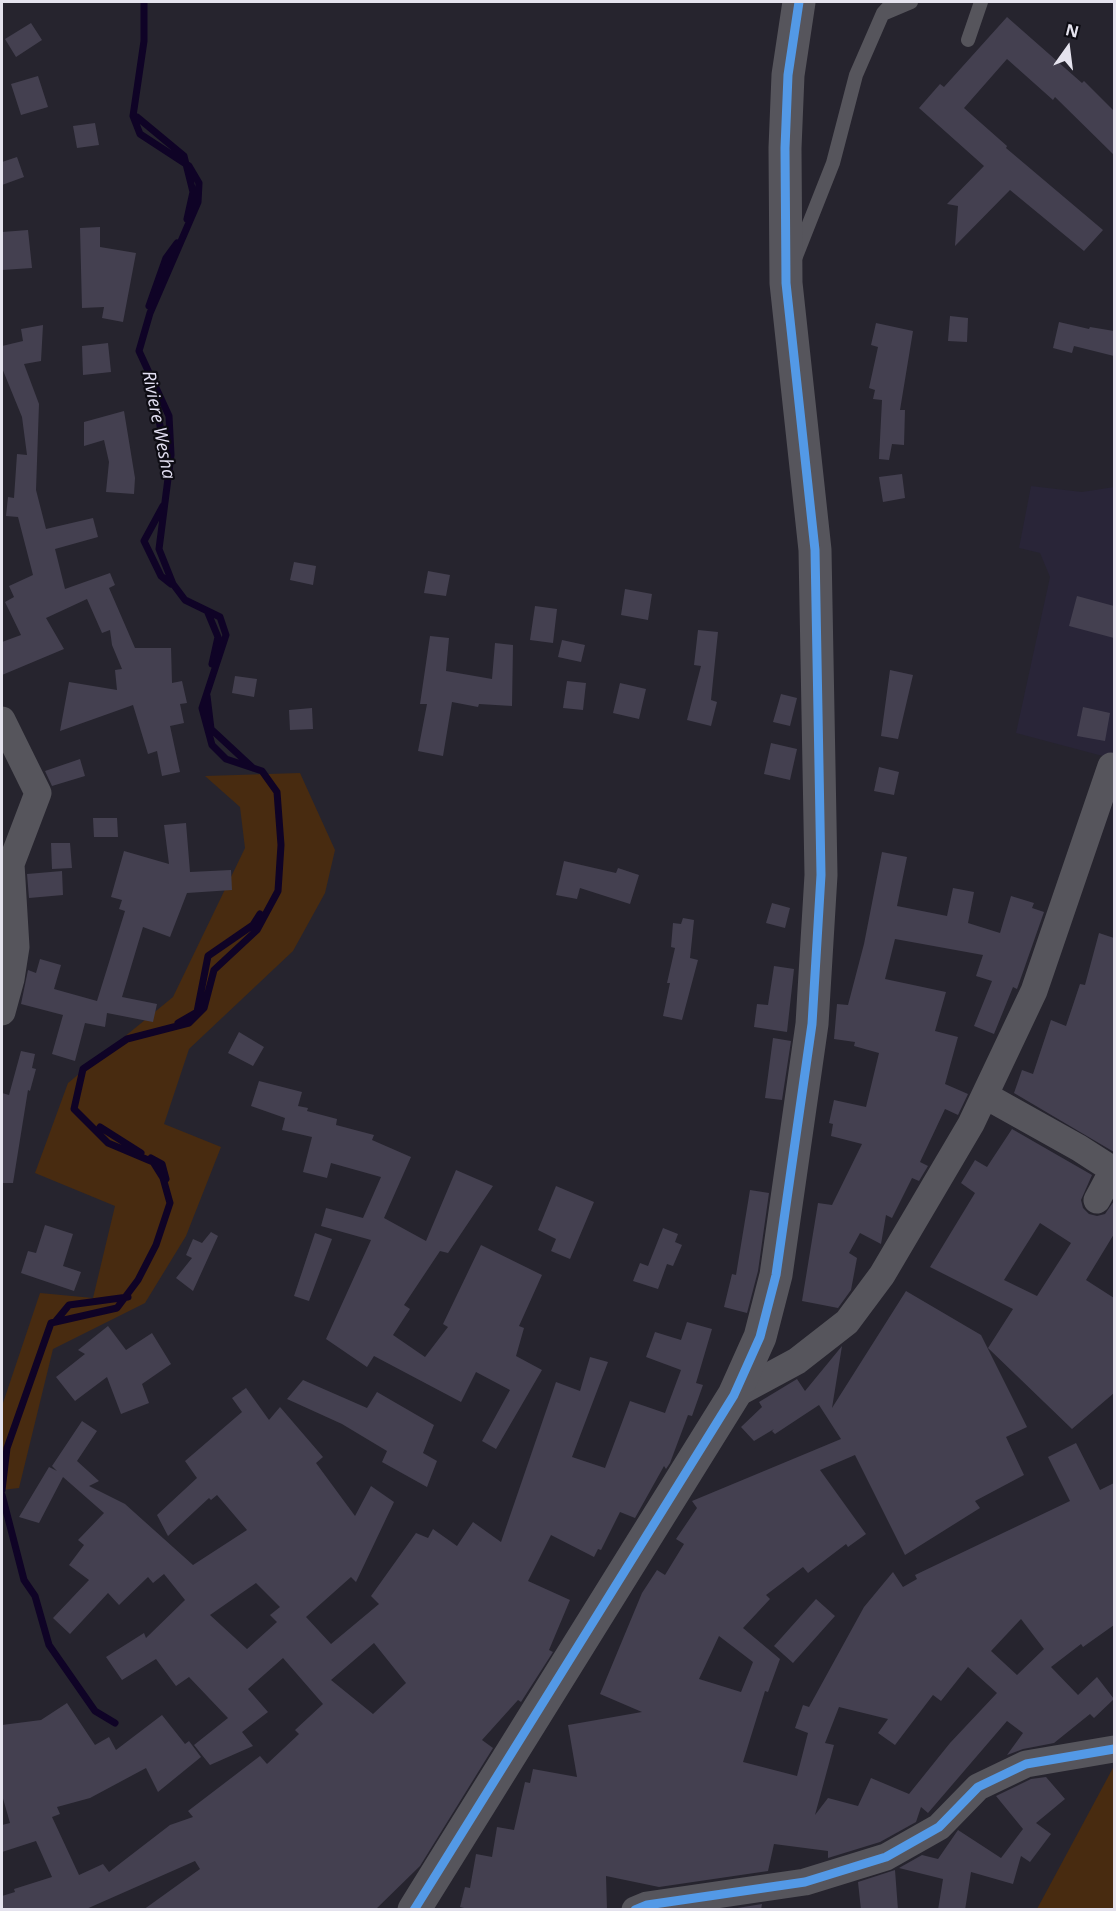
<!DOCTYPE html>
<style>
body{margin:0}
#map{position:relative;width:1116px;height:1911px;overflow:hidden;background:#26242e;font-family:"Open Sans",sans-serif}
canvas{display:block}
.frame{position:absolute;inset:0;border:3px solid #e5e3ee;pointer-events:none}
.north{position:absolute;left:1038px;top:18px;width:60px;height:60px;-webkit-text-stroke:4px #0d0c13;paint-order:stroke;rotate:14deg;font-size:16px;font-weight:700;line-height:24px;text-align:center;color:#e5e3ee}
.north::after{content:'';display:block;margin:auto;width:21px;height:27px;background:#e5e3ee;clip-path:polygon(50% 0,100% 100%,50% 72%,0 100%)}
</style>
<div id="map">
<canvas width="1116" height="1911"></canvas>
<div class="frame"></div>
<div class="north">N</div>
</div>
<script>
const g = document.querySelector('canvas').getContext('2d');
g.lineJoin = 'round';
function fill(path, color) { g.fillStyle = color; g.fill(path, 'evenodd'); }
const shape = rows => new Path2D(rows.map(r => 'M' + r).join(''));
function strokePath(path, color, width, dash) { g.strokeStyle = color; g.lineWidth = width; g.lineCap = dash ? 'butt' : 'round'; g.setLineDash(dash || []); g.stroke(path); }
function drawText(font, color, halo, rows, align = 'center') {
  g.font = font + ' "Open Sans",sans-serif'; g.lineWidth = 4.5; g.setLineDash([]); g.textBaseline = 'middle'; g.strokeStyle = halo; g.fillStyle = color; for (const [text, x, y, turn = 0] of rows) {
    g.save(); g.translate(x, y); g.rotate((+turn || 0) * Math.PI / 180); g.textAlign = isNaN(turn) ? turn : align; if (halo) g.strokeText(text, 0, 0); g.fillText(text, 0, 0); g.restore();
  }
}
const built = shape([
 [1031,486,1082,492,1114,487,1114,759,1016,733,1050,577,1040,553,1019,548]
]);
const green = shape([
 [300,773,335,850,325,893,293,951,189,1049,164,1124,221,1147,186,1236,145,1303,53,1349,19,1488,2,1490,2,1406,40,1293,93,1298,115,1206,35,1173,68,1083,173,997,245,848,240,807,205,776],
 [1114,1766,1114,1909,1037,1909]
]);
const stream = shape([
 [137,117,184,156,193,192,187,219],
 [149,306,166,258,177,243],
 [153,387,167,464],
 [163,506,144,541,161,576,171,584],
 [208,613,218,637,212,664],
 [207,696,211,729,253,768],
 [178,1023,197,1012,208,956,253,925,260,914],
 [100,1127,141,1153],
 [151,1158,162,1164,166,1179],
 [55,1322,69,1305,128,1297],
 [2,1490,7,1448,51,1323,117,1308,138,1280,156,1245,170,1203,163,1178,153,1162,108,1143,74,1109,83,1069,127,1039,189,1023,204,1008,214,970,257,930,278,891,281,845,277,792,262,771,226,759,212,745,202,708,226,635,220,617,185,600,173,584,159,549,171,455,169,416,139,351,150,313,198,202,199,183,189,166,140,134,133,116,144,41,144,2],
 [2,1495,24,1580,35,1596,49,1645,95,1711,115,1723]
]);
const building = shape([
 [1007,17,1082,83,1084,81,1114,111,1114,155,1055,97,1053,100,1007,59,964,108,1007,146,1006,148,1103,230,1084,251,1010,190,955,246,958,206,947,204,984,166,919,108,940,84,944,87],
 [31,23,42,40,16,57,5,39],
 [38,76,48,107,21,115,11,84],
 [95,123,99,145,77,148,73,126],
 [17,157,24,177,2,185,2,162],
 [100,227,100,247,136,253,123,322,102,318,104,307,82,308,80,228],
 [28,230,32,268,2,270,2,232],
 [950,316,968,318,967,342,948,341],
 [1059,322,1089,329,1090,327,1114,331,1114,356,1074,346,1072,353,1053,348],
 [876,323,913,331,900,410,905,410,904,445,892,444,889,460,879,459,882,400,873,399,875,390,869,388,878,347,871,345],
 [43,325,41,361,24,364,39,404,36,490,46,529,93,518,98,537,55,549,65,589,110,573,115,585,109,588,135,648,171,648,172,683,182,681,187,703,180,704,184,723,170,726,180,772,162,776,157,751,148,754,133,705,60,731,69,682,117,690,115,670,122,669,112,645,110,630,102,633,87,599,46,618,64,649,2,675,2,642,21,635,5,602,14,597,9,586,33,575,18,517,6,516,8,497,14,498,17,454,27,455,22,417,2,368,2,346,23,341,21,329],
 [108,343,111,372,83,375,82,346],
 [124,411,135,478,134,494,106,492,109,462,104,440,84,446,84,422],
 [902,474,905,498,883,502,879,477],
 [294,562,316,566,313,585,290,580],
 [428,571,450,575,446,596,424,593],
 [625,589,652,594,648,620,621,615],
 [1077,596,1114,606,1114,638,1069,626],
 [535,606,557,609,553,643,530,640],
 [698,630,718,632,711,700,717,702,711,726,687,720,701,666,694,665],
 [430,636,449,638,446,671,492,679,495,643,513,645,512,706,479,704,478,707,452,702,443,756,418,751,427,704,420,704],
 [562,640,585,645,581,662,558,657],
 [890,670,913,675,898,739,881,736],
 [235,676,257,679,254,697,232,693],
 [567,681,586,683,583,710,563,708],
 [620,683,646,689,639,719,613,713],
 [781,694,797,698,790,726,773,722],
 [1083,707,1110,713,1105,741,1077,736],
 [312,708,313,729,290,730,289,710],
 [771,743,797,749,790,780,764,774],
 [80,759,85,776,52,786,45,771],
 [879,767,899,772,894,795,874,791],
 [93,818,117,818,118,837,94,837],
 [186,823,190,872,231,870,232,890,187,893,170,937,143,927,122,997,157,1004,153,1022,107,1013,105,1027,85,1023,75,1061,52,1054,63,1015,21,1004,28,970,36,973,40,959,61,965,54,989,97,1001,125,911,119,909,122,900,111,897,124,851,169,864,164,825],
 [51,843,70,843,72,868,52,869],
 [882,852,907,857,897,906,947,916,953,888,974,892,968,923,1000,933,1011,896,1034,903,1032,908,1044,912,1017,989,1013,987,994,1034,974,1026,992,981,976,976,983,955,895,939,885,979,946,992,935,1031,958,1037,945,1084,968,1094,958,1115,945,1109,920,1162,928,1166,919,1181,912,1178,892,1218,886,1215,881,1244,860,1233,849,1253,857,1258,851,1290,838,1308,802,1301,818,1203,832,1205,862,1144,831,1136,833,1124,829,1123,834,1100,866,1107,879,1053,854,1046,855,1042,834,1039,837,1004,848,1005,864,944],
 [564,861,616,873,618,868,639,875,630,904,580,888,577,899,556,895],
 [62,871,63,895,29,898,27,874],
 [772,903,790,908,785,928,766,923],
 [683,918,694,920,690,958,698,960,682,1020,663,1016,670,983,667,983,675,948,671,947,673,923,681,924],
 [1099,933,1114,938,1114,1152,1014,1093,1022,1070,1033,1074,1051,1020,1066,1026,1080,984,1085,985],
 [774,966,794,969,787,1032,754,1027,757,1004,768,1005],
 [239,1032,264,1047,253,1066,228,1053],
 [773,1038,791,1041,782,1100,765,1098],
 [21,1051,35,1054,32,1068,36,1069,30,1091,28,1090,13,1183,2,1183,2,1093,9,1095],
 [259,1081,302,1092,298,1106,308,1108,307,1111,337,1119,336,1125,374,1135,372,1140,411,1157,384,1218,426,1241,456,1170,493,1186,448,1253,440,1251,404,1305,410,1309,393,1335,425,1357,448,1327,443,1324,481,1245,542,1275,519,1326,524,1328,516,1356,542,1370,496,1449,482,1441,510,1390,476,1372,461,1402,374,1356,367,1367,326,1339,371,1240,321,1226,326,1208,363,1218,381,1177,331,1163,327,1178,303,1172,312,1137,282,1130,285,1118,251,1106],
 [1012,1129,1092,1175,1081,1200,1083,1208,1089,1214,1097,1216,1105,1214,1114,1201,1114,1234,1086,1280,1114,1298,1114,1393,1072,1429,988,1348,1013,1309,930,1267,975,1193,961,1183,975,1160,987,1167],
 [1040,1223,1071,1243,1037,1296,1004,1280],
 [556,1186,594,1202,570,1259,551,1251,556,1239,538,1230],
 [750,1190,769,1193,758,1271,747,1313,724,1307,732,1274,736,1275],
 [45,1225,73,1234,63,1266,81,1272,74,1291,21,1273,28,1251,36,1253],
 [663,1228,678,1234,675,1242,682,1245,673,1266,667,1264,658,1289,633,1281,640,1263,648,1266],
 [211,1232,218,1236,193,1291,176,1278,192,1258,186,1255,193,1239,202,1243],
 [315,1233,332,1239,309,1301,294,1296],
 [906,1291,981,1335,1027,1427,1006,1437,1024,1475,975,1501,980,1508,905,1555,855,1455,820,1470,866,1534,848,1547,846,1544,808,1573,803,1567,766,1595,770,1599,743,1628,780,1659,768,1692,765,1691,743,1762,797,1776,808,1733,795,1728,803,1705,809,1707,864,1607,893,1572,903,1587,917,1579,915,1575,1070,1501,1048,1457,1076,1443,1100,1490,1114,1483,1114,1625,1083,1647,1081,1644,1051,1667,1078,1695,1097,1677,1114,1699,1094,1718,1090,1714,1054,1743,1023,1749,1007,1755,1023,1733,1007,1721,928,1813,921,1807,916,1822,880,1842,828,1858,828,1851,774,1844,768,1871,659,1887,606,1876,607,1910,472,1910,460,1907,465,1887,470,1888,476,1854,492,1857,497,1827,514,1830,525,1782,530,1783,533,1769,577,1777,568,1725,642,1712,600,1694,642,1593,657,1570,665,1575,684,1544,676,1539,697,1508,692,1501,841,1439,819,1405,775,1434,772,1431,774,1429,754,1441,741,1427,762,1407,759,1402,797,1379,805,1391,842,1346,832,1408],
 [1021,1619,1044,1649,1017,1675,991,1651],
 [719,1636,753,1662,741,1692,699,1679],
 [968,1667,997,1693,950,1743,909,1794,871,1778,858,1806,828,1798,815,1815,834,1745,825,1743,839,1707,888,1719,878,1733,895,1745,933,1695,941,1701],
 [687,1322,712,1329,696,1383,703,1385,692,1416,688,1415,670,1463,666,1469,664,1466,635,1518,620,1512,601,1550,598,1549,594,1557,551,1535,528,1581,570,1600,549,1650,553,1652,521,1702,518,1700,482,1740,493,1748,420,1866,375,1910,143,1910,200,1869,195,1861,84,1910,2,1910,2,1896,15,1892,14,1889,52,1877,36,1841,2,1852,2,1825,10,1823,2,1795,2,1725,41,1720,67,1703,95,1745,109,1737,116,1750,162,1715,185,1744,189,1741,201,1757,158,1792,146,1768,90,1798,57,1807,60,1814,52,1817,79,1875,103,1864,109,1872,170,1825,193,1817,188,1811,260,1756,267,1764,299,1734,295,1730,323,1704,283,1658,248,1689,268,1712,242,1732,253,1746,210,1765,194,1745,228,1718,189,1677,176,1686,156,1659,122,1680,106,1657,144,1633,146,1638,185,1600,164,1574,153,1583,148,1577,119,1605,108,1593,70,1634,53,1618,89,1580,69,1565,84,1545,78,1540,104,1513,63,1477,39,1523,19,1517,49,1467,57,1471,52,1466,82,1421,97,1431,77,1461,99,1481,89,1486,125,1504,193,1565,247,1530,217,1495,211,1500,209,1498,168,1536,157,1515,197,1478,185,1461,242,1412,232,1398,246,1388,269,1420,280,1407,323,1457,316,1463,355,1516,371,1486,394,1502,356,1582,351,1577,306,1617,331,1644,379,1604,371,1596,416,1533,428,1538,433,1529,457,1546,473,1522,501,1542,556,1382,580,1391,590,1357,608,1362,572,1457,605,1468,630,1401,665,1413,681,1370,646,1357,655,1332,681,1340],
 [256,1583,280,1607,270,1615,277,1622,247,1649,210,1615],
 [374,1643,406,1683,373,1714,331,1680],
 [108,1326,126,1350,152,1333,171,1364,142,1384,149,1403,121,1414,107,1377,75,1401,56,1377,85,1354,78,1350],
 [303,1380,367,1408,377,1392,434,1425,423,1453,437,1461,427,1487,382,1462,387,1451,342,1424,287,1399],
 [816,1599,835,1616,793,1663,774,1646],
 [1046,1777,1065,1799,1036,1823,1051,1834,1030,1862,1021,1856,1013,1884,971,1872,965,1910,938,1910,943,1879,899,1868,922,1855,938,1859,958,1830,1001,1858,1023,1829,996,1796,1031,1779],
 [895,1870,898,1910,861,1910,858,1882],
 [762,1904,761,1910,725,1910]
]);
const service = shape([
 [885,13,911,2],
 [968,40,981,2],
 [795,259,833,163,856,75,883,13,893,2]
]);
const minor = shape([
 [2,720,38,793,11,864,16,947,11,979,2,1012],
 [986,1096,1079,1148,1113,1170,1097,1200],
 [734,1395,797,1361,847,1322,882,1275,971,1124,1034,991,1111,766],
 [635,1910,647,1905,805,1882,886,1857,939,1827,978,1787,1026,1764,1114,1749]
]);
const tertiary = shape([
 [414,1910,734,1395,760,1337,776,1275,812,1024,821,875,815,550,786,283,785,148,788,75,799,2]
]);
const cycleway = shape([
 [414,1910,734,1395,760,1337,776,1275,812,1024,821,875,815,550,786,283,785,148,788,75,799,2],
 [635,1910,647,1905,805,1882,886,1857,939,1827,978,1787,1026,1764,1114,1749]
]);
const waterNames = [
 ["Riviere Wesha",158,425,79]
];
fill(built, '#292538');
fill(green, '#482b10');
strokePath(stream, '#0f0326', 7);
fill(building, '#444050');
strokePath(service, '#56555c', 14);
strokePath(minor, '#56555c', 27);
strokePath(tertiary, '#56555c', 33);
strokePath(cycleway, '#5399e6', 9);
drawText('italic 18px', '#e3e0f3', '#0d0c13', waterNames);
</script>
